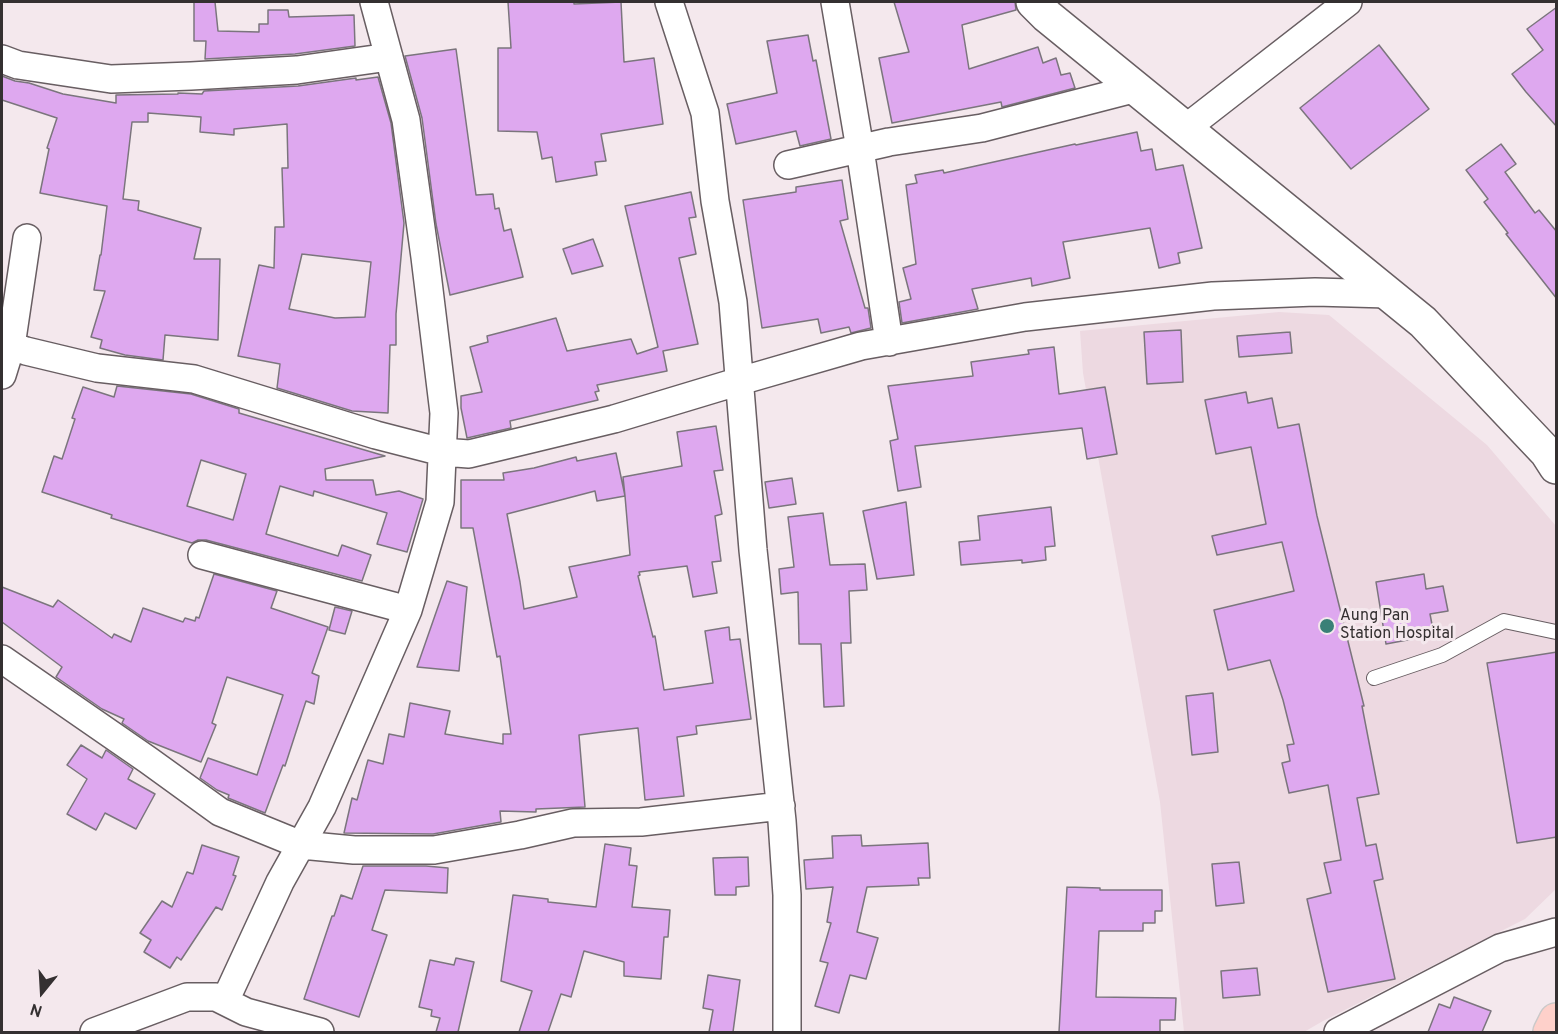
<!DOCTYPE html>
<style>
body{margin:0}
#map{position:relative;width:1558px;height:1034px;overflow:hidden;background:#f4e8ed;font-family:Overpass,sans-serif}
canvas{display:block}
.frame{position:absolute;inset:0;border:3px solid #343031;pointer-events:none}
.north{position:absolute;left:12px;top:962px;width:60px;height:60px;-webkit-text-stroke:4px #f4e8ed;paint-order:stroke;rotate:198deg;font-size:16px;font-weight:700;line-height:24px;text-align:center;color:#343031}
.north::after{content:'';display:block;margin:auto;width:21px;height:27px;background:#343031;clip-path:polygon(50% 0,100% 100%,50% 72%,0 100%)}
</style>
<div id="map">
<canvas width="1558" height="1034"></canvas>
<div class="frame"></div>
<div class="north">N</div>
</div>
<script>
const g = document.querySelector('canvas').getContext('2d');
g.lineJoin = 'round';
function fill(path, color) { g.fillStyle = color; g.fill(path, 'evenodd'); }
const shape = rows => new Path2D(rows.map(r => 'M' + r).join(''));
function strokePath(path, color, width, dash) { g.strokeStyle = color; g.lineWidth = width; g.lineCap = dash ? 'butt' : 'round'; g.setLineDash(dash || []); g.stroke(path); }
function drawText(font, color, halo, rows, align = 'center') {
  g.font = font + ' Overpass,sans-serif'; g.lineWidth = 6; g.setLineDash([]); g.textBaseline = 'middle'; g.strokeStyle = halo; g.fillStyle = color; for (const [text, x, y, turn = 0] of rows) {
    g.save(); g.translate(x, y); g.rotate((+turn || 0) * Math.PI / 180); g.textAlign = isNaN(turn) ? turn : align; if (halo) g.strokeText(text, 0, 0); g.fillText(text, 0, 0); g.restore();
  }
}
const built = shape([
 [1279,312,1329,315,1487,445,1556,526,1556,889,1525,919,1323,1021,1304,1032,1184,1032,1160,802,1083,373,1080,331]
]);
const building = shape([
 [194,2,215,2,218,31,259,32,259,24,268,24,268,10,288,10,289,17,354,15,355,46,295,54,205,59,206,41,194,41,194,2],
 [508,2,574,2,574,4,621,2,624,62,654,58,663,124,601,134,606,161,595,162,597,175,556,182,552,157,542,159,537,132,498,131,498,48,511,48,508,2],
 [894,2,1015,2,1016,10,962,25,969,69,1038,47,1043,63,1056,58,1061,75,1070,73,1075,88,1002,107,1001,102,892,123,879,58,909,52,894,2],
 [1557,7,1557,127,1526,92,1512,74,1543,50,1527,29,1557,7],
 [808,35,813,61,816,60,831,139,800,146,796,131,736,144,727,104,777,93,767,41,808,35],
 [1379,45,1429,109,1351,169,1300,108,1379,45],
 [456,49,476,195,493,194,495,209,499,208,504,231,511,229,523,277,450,295,436,224,422,118,405,56,456,49],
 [2,76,15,81,29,83,63,94,116,103,116,95,178,94,178,93,202,94,204,91,298,86,356,78,356,80,378,77,391,123,404,223,396,314,396,345,390,345,388,413,352,411,277,388,280,364,238,356,259,265,274,268,275,227,284,227,282,168,288,168,287,124,234,129,234,135,200,132,201,117,148,113,148,122,132,122,123,199,139,201,138,210,201,228,194,259,220,259,218,340,165,335,163,360,125,355,100,348,102,340,91,337,105,291,94,290,100,255,101,255,107,206,40,193,49,149,47,148,57,118,2,100,2,76],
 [302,254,371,262,365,317,335,318,289,309,302,254],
 [1137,132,1141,151,1152,149,1156,170,1183,165,1202,248,1178,253,1180,263,1159,268,1150,228,1063,242,1070,278,1032,286,1031,278,972,289,978,309,902,323,899,302,911,299,903,268,916,264,906,185,917,183,915,175,943,170,944,173,1075,144,1076,145,1137,132],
 [1501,144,1516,164,1505,172,1535,213,1539,210,1557,232,1557,299,1506,234,1508,233,1484,202,1488,199,1466,170,1501,144],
 [842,180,848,219,840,221,865,308,868,308,871,328,851,333,849,327,821,333,818,319,762,328,743,200,796,192,796,187,842,180],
 [691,192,696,217,689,218,696,254,679,258,698,344,663,351,667,371,597,385,599,391,595,392,598,400,510,421,511,428,467,438,461,408,461,396,482,392,470,347,488,342,487,336,556,318,567,351,631,339,637,354,658,347,625,206,691,192],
 [593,239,603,266,572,274,563,249,593,239],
 [1181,330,1183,382,1147,384,1144,332,1181,330],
 [1290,332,1292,353,1239,357,1237,336,1290,332],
 [1054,347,1059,394,1105,387,1117,454,1087,459,1082,428,915,446,921,487,898,491,890,441,898,439,888,386,973,376,971,362,1029,354,1028,350,1054,347],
 [117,386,191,394,239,409,239,413,385,456,325,469,326,480,373,480,376,495,399,491,423,499,407,552,377,544,387,513,314,491,313,496,280,486,266,534,338,556,342,545,371,555,362,581,206,540,198,540,192,543,111,518,112,515,42,492,54,456,62,459,75,419,72,418,83,387,114,397,117,386],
 [201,460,246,474,233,520,187,506,201,460],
 [1246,392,1248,403,1272,398,1278,428,1299,424,1317,516,1364,706,1362,706,1379,794,1357,798,1366,846,1376,844,1383,879,1374,881,1395,979,1328,992,1307,899,1331,893,1324,863,1341,860,1328,785,1289,793,1282,763,1290,761,1287,745,1294,744,1283,700,1270,660,1228,670,1214,610,1294,591,1282,542,1217,555,1212,536,1266,524,1251,447,1216,454,1205,400,1246,392],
 [716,426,723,470,714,471,722,514,715,516,721,561,712,562,717,593,693,597,687,566,639,572,640,575,638,576,653,637,655,636,664,690,713,683,705,631,729,627,730,640,740,639,751,719,696,726,697,734,677,737,684,796,645,800,638,728,602,732,579,735,585,807,536,809,536,812,500,811,501,822,433,834,344,833,352,798,357,800,368,760,383,764,389,734,404,737,410,703,450,711,445,734,503,744,503,734,511,734,500,656,497,657,473,528,461,528,461,480,504,480,503,473,534,468,576,457,577,461,616,453,625,496,623,477,682,466,677,432,716,426],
 [595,491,597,501,625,496,630,555,569,567,577,597,524,609,520,582,507,514,595,491],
 [792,478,796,504,769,508,765,482,792,478],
 [906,502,914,575,877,579,863,511,906,502],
 [1051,507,1055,546,1045,547,1046,560,1022,563,1022,560,961,565,959,542,980,540,978,516,1051,507],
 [823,513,830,565,865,564,867,590,849,591,851,643,841,643,844,706,824,707,821,644,799,644,798,592,781,594,779,569,794,567,788,517,823,513],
 [214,574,277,591,271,608,328,627,312,673,319,676,314,704,306,701,285,766,283,765,265,813,228,798,229,795,217,790,200,778,208,758,257,775,283,695,227,677,212,723,216,725,201,762,148,741,122,723,124,719,102,709,56,677,62,667,2,622,2,587,53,607,58,600,112,638,114,634,131,642,143,608,183,622,185,618,195,621,196,617,199,618,214,574],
 [1424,574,1426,589,1443,586,1448,611,1430,614,1434,635,1386,644,1376,582,1424,574],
 [447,581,467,587,459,671,417,667,447,581],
 [335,607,352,611,345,634,329,630,335,607],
 [1557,652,1557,837,1517,843,1487,663,1557,652],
 [1213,693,1218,752,1192,755,1186,696,1213,693],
 [81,745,102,758,106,750,133,769,128,779,155,794,136,829,105,813,96,830,67,814,87,779,67,765,81,745],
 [861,835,862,846,928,843,930,878,918,878,919,885,867,887,857,932,878,938,866,979,850,975,839,1013,815,1006,828,963,820,961,831,923,827,922,833,887,806,889,804,860,833,858,832,836,861,835],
 [605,844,631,848,629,865,637,866,632,907,670,910,668,937,664,937,661,979,624,976,624,962,584,951,571,997,561,994,548,1032,519,1032,532,991,501,981,513,895,548,899,548,902,596,907,605,844],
 [202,845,239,857,233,875,236,876,222,910,216,907,181,960,177,957,170,968,144,952,151,940,140,933,162,901,172,907,187,872,193,874,202,845],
 [748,857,749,886,736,887,736,895,715,895,713,858,748,857],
 [1239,862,1244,903,1216,906,1212,864,1239,862],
 [363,866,426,866,448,868,447,893,385,890,372,930,387,935,359,1017,304,999,332,916,334,916,341,895,352,899,363,866],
 [1067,887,1100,888,1100,890,1162,890,1162,911,1155,911,1155,923,1143,923,1143,931,1099,931,1096,997,1176,998,1175,1020,1160,1020,1160,1032,1059,1032,1067,887],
 [456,958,474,962,458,1032,436,1032,440,1018,431,1016,432,1010,419,1007,430,960,454,965,456,958],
 [1257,968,1260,995,1223,998,1221,971,1257,968],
 [708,975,740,980,733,1032,709,1032,713,1010,703,1008,708,975],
 [1454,997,1491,1011,1482,1032,1428,1032,1439,1004,1450,1008,1454,997]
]);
const service = shape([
 [1374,678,1442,655,1504,621,1556,632]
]);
const minor = shape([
 [669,2,705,113,715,201,733,302,753,550,782,821,787,895,787,1032],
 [835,2,860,149,889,342],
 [2,59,18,65,111,79,191,76,297,70,389,57],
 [1186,128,1348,2],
 [788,165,889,142,982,128,1137,88],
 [2,343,26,351,97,368,194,379,376,435,442,452,469,454,614,419,740,381,861,346,1025,317,1213,296,1315,292,1388,294],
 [2,375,11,346,27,238],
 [202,555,408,610],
 [2,659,148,760,220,812,301,845,354,850,434,850,520,835,573,823,641,822,781,806],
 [225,1001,280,882,322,807,408,610,440,502,444,413,425,257,406,120,374,2],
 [94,1032,187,997,216,997,246,1012,320,1032],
 [1338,1032,1500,948,1556,932]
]);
const secondary = shape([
 [1033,2,1047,16,1423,322,1547,453,1556,467]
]);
const trunk = shape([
 [1550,1032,1556,1020]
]);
const markers = [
 [1327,626,8,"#3a8077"]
];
const poiNames = [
 ["Aung Pan",1340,617],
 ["Station Hospital",1340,635]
];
fill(built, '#edd9e1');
fill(building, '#dea8ef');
strokePath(building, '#7b757d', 1.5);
strokePath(service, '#685e62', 16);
strokePath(minor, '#685e62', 30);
strokePath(secondary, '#685e62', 36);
strokePath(trunk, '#cac9c9', 36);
strokePath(service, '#fff', 14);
strokePath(minor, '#fff', 27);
strokePath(secondary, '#fff', 33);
strokePath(trunk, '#fed0ca', 33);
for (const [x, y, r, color] of markers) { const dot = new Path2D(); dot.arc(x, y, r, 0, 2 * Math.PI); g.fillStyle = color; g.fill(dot); strokePath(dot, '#f4e8ed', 2); }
drawText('16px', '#343031', '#f4e8ed', poiNames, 'left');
</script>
